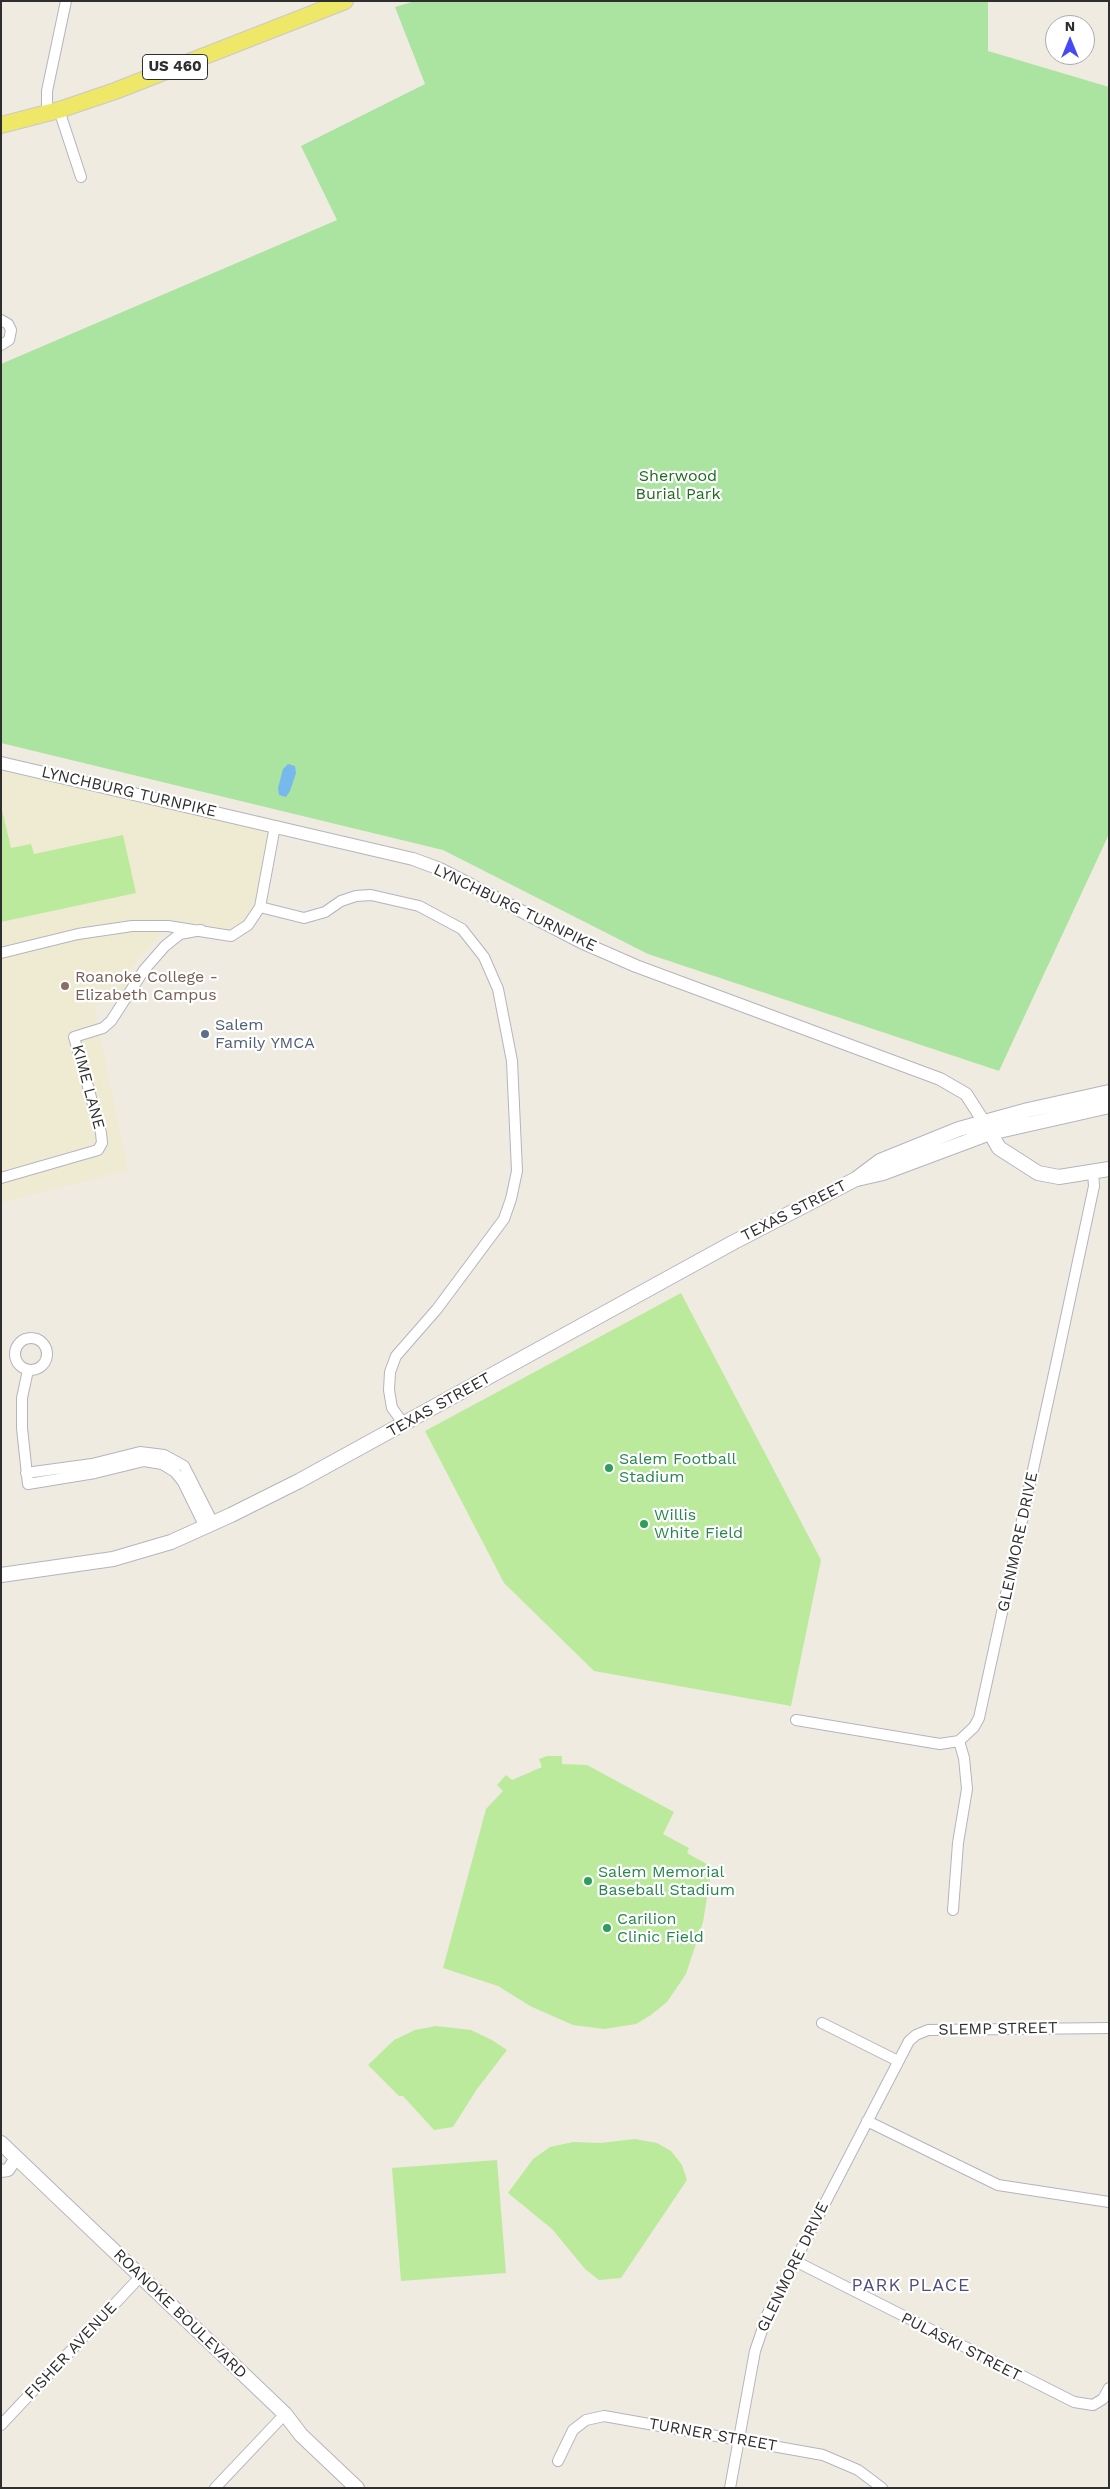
<!DOCTYPE html>
<style>
body{margin:0}
#map{position:relative;width:1110px;height:2489px;overflow:hidden;background:#efebe1;font-family:"Work Sans",sans-serif}
canvas{display:block}
.frame{position:absolute;inset:0;border:2px solid #2e2e2e;pointer-events:none}
.north{position:absolute;left:1045px;top:15px;width:50px;height:50px;box-sizing:border-box;background:#fff;border:1px solid #ababab;border-radius:50%;rotate:0deg;font-size:14px;font-weight:700;line-height:20px;text-align:center;color:#2e2e2e}
.north::after{content:'';display:block;margin:auto;width:18px;height:22px;background:#4748f6;clip-path:polygon(50% 0,100% 100%,50% 72%,0 100%)}
</style>
<div id="map">
<canvas width="1110" height="2489"></canvas>
<div class="frame"></div>
<div class="north">N</div>
</div>
<script>
const g = document.querySelector('canvas').getContext('2d');
g.lineJoin = 'round';
function fill(path, color) { g.fillStyle = color; g.fill(path, 'evenodd'); }
const shape = rows => new Path2D(rows.map(r => 'M' + r).join(''));
function strokePath(path, color, width, dash) { g.strokeStyle = color; g.lineWidth = width; g.lineCap = dash ? 'butt' : 'round'; g.setLineDash(dash || []); g.stroke(path); }
function drawText(font, color, halo, rows, align = 'center') {
  g.font = font + ' "Work Sans",sans-serif'; g.lineWidth = 4.5; g.setLineDash([]); g.textBaseline = 'middle'; g.strokeStyle = halo; g.fillStyle = color; for (const [text, x, y, turn = 0] of rows) {
    g.save(); g.translate(x, y); g.rotate((+turn || 0) * Math.PI / 180); g.textAlign = isNaN(turn) ? turn : align; if (halo) g.strokeText(text, 0, 0); g.fillText(text, 0, 0); g.restore();
  }
}
const education = shape([
 [1,763,275,826,260,907,231,936,168,926,127,973,132,998,94,1006,128,1170,1,1203]
]);
const green = shape([
 [415,1,988,1,988,51,1109,87,1109,834,999,1071,648,954,443,850,1,743,1,364,337,220,301,146,425,84,395,7]
]);
const pitch = shape([
 [1,806,11,848,31,844,34,854,123,835,136,893,1,922],
 [681,1293,821,1560,791,1706,594,1671,504,1583,425,1431],
 [547,1756,562,1756,562,1764,587,1765,674,1812,663,1834,689,1848,687,1853,712,1867,703,1922,686,1974,667,2002,651,2015,636,2024,604,2029,573,2025,530,2006,498,1986,443,1968,486,1809,503,1791,497,1785,506,1775,512,1780,542,1767,539,1759],
 [436,2026,471,2030,492,2040,507,2050,477,2089,453,2127,434,2130,403,2096,399,2096,368,2065,394,2040,415,2030],
 [635,2139,657,2143,671,2151,682,2165,687,2180,621,2278,599,2280,585,2269,552,2229,508,2193,533,2159,550,2147,573,2142,600,2143],
 [497,2160,506,2273,401,2281,392,2168]
]);
const water = shape([
 [288,764,295,766,296,773,290,791,286,797,279,795,278,788,283,769]
]);
const minor = shape([
 [59,110,81,177],
 [47,114,47,91,66,1],
 [1,320,8,324,11,330,9,340,1,345],
 [260,907,304,918,325,912,341,901,356,896,371,895,419,906,462,929,484,957,498,989,512,1061,517,1171,511,1199,504,1219,437,1309,396,1356,390,1372,389,1390,392,1408,404,1424],
 [1,953,78,934,132,926,168,926,231,936,248,925,260,907,275,826],
 [1,1178,98,1150,102,1143,101,1133,74,1037,103,1028,111,1021,144,970,165,946,180,934,201,930],
 '15 1354a16 16 0 1 1 32 0a16 16 0 1 1-32 0Z',
 [28,1370,22,1398,22,1428,28,1484,95,1473,144,1461,162,1464,175,1472,183,1482,205,1527],
 [26,1473,92,1464,140,1452,164,1455,184,1466,213,1523],
 [796,1720,940,1744,959,1741,974,1727,979,1718,1058,1355,1094,1186,1093,1173],
 [953,1910,958,1843,967,1789,964,1758,959,1741],
 [822,2023,898,2061],
 [867,2121,998,2185,1109,2202],
 [795,2261,1074,2402,1093,2405,1103,2399,1109,2388],
 [1,2425,140,2277],
 [558,2461,573,2430,586,2420,604,2416,823,2455,858,2470,882,2488],
 [215,2488,285,2414],
 [730,2488,755,2351,768,2313,909,2041,916,2035,928,2030,1109,2028]
]);
const tertiary = shape([
 [1,763,413,859,440,869,581,942,636,966,940,1079,966,1094,984,1122],
 [1,2171,8,2170,16,2158]
]);
const secondary = shape([
 [987,1127,999,1148,1038,1173,1059,1177,1109,1169],
 [857,1179,883,1173,990,1133,1109,1106],
 [1,1575,113,1559,171,1542,231,1515,299,1481,734,1242,856,1179,880,1161,959,1129,1028,1110,1109,1092],
 [1,2143,285,2414,301,2435,357,2488]
]);
const primary = shape([
 [1,125,59,110,115,91,345,1]
]);
const markers = [
 [65,986,5,"#8d6e63"],
 [205,1034,5,"#5c6f8a"],
 [609,1468,5,"#2e9e5b"],
 [644,1524,5,"#2e9e5b"],
 [588,1881,5,"#2e9e5b"],
 [607,1928,5,"#2e9e5b"]
];
const shields = [
 [175,67,65]
];
const shieldNames = [
 ["US 460",175,67]
];
const parkNames = [
 ["Sherwood",678,476],
 ["Burial Park",678,494]
];
const streetNames = [
 ["LYNCHBURG TURNPIKE",129,792,13],
 ["LYNCHBURG TURNPIKE",515,908,26],
 ["KIME LANE",88,1087,75],
 ["TEXAS STREET",794,1211,-27],
 ["TEXAS STREET",439,1405,-29],
 ["GLENMORE DRIVE",1018,1542,-78],
 ["SLEMP STREET",998,2029,-1],
 ["GLENMORE DRIVE",793,2267,-64],
 ["ROANOKE BOULEVARD",180,2314,44],
 ["PULASKI STREET",961,2347,27],
 ["FISHER AVENUE",71,2351,-47],
 ["TURNER STREET",713,2435,10]
];
const educationNames = [
 ["Roanoke College -",75,977],
 ["Elizabeth Campus",75,995]
];
const serviceNames = [
 ["Salem",215,1025],
 ["Family YMCA",215,1043]
];
const leisureNames = [
 ["Salem Football",619,1459],
 ["Stadium",619,1477],
 ["Willis",654,1515],
 ["White Field",654,1533],
 ["Salem Memorial",598,1872],
 ["Baseball Stadium",598,1890],
 ["Carilion",617,1919],
 ["Clinic Field",617,1937]
];
const neighbourhoodNames = [
 ["PARK PLACE",911,2286]
];
fill(education, '#efebd2');
fill(green, '#abe3a0');
fill(pitch, '#bbea9c');
fill(water, '#78b9ed');
strokePath(minor, '#b4b4c0', 12);
strokePath(tertiary, '#b4b4c0', 14);
strokePath(secondary, '#b4b4c0', 16);
strokePath(primary, '#c9c9c9', 18);
strokePath(minor, '#fff', 10);
strokePath(tertiary, '#fff', 12);
strokePath(secondary, '#fff', 14);
strokePath(primary, '#eee767', 16);
for (const [x, y, r, color] of markers) { const dot = new Path2D(); dot.arc(x, y, r, 0, 2 * Math.PI); g.fillStyle = color; g.fill(dot); strokePath(dot, '#fff', 2); }
for (const [x, y, w] of shields) { const box = new Path2D(); box.roundRect(x - w / 2, y - 12.5, w, 25, 4); g.fillStyle = '#fff'; g.fill(box); strokePath(box, '#2e2e2e', 1); }
drawText('bold 15px', '#2e2e2e', null, shieldNames);
drawText('16px', '#1f6b1d', '#fff', parkNames);
drawText('16px', '#2e2e2e', '#fff', streetNames);
drawText('16px', '#785e54', '#fff', educationNames, 'left');
drawText('16px', '#4e5e75', '#fff', serviceNames, 'left');
drawText('16px', '#27864d', '#fff', leisureNames, 'left');
g.letterSpacing = '1px';
drawText('18px', '#4e4e7e', '#fff', neighbourhoodNames);
g.letterSpacing = '0px';
</script>
